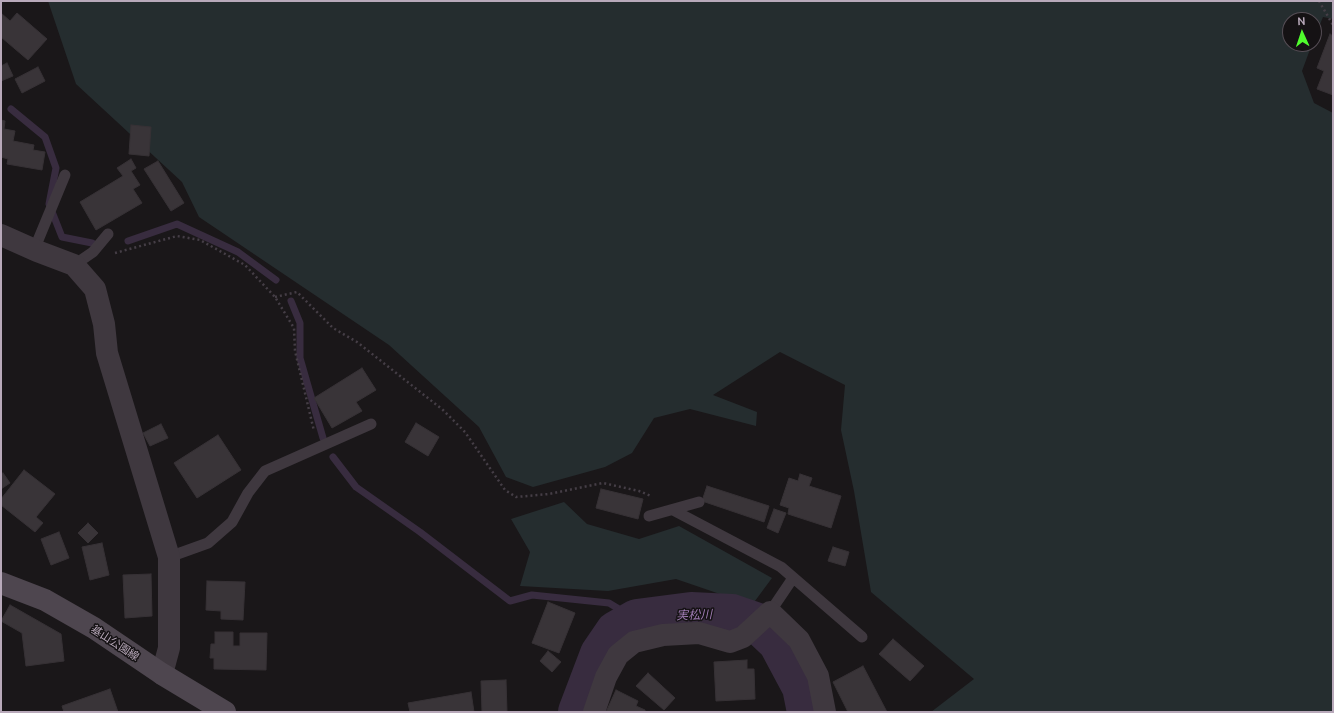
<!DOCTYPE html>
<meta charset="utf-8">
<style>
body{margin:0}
#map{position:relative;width:1334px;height:713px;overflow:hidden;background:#1a1719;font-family:Ubuntu,sans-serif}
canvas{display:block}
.frame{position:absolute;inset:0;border:2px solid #b8a9ba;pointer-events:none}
.north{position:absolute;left:1282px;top:12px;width:40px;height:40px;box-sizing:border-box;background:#151214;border:1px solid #564e56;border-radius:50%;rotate:357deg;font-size:11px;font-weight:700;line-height:16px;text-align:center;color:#b8a9ba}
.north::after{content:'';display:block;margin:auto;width:14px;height:18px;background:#50fc2d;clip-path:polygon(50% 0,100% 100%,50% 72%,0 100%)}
</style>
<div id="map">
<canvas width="1334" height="713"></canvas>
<div class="frame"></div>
<div class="north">N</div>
</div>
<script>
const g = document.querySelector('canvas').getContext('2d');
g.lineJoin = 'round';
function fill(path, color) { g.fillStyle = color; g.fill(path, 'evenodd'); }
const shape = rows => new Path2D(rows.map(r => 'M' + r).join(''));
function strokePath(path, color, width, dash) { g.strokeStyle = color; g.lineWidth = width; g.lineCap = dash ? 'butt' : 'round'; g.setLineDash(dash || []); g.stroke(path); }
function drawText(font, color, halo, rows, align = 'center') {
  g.font = font + ' Ubuntu,"Noto Sans JP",sans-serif'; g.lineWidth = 3; g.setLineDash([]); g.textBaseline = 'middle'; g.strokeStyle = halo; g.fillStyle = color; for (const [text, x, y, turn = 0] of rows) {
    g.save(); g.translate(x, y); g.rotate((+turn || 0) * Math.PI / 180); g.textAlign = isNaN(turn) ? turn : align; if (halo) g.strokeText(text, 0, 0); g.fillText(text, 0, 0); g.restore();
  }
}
const green = shape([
 [48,1,1333,1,1333,19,1323,17,1314,39,1314,20,1290,20,1290,44,1312,44,1302,71,1314,103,1333,113,1333,712,931,712,974,679,871,592,854,491,841,430,845,385,780,352,713,395,757,412,756,426,690,409,654,418,632,453,605,467,533,487,506,477,479,427,389,345,199,217,182,182,76,84],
 [564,502,587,524,639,539,679,526,772,578,752,605,676,579,608,591,520,586,530,552,511,519]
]);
const stream = shape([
 [11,109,45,137,56,168,49,204,62,237,92,243],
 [128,241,177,224,238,252,276,280],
 [291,301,300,323,300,358,323,438],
 [333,457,356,487,420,532,510,601,532,595,609,603,637,620]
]);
const river = shape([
 [579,712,601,654,616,632,637,620,691,613,732,615,761,625,779,642,803,687,808,712]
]);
const building = shape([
 [1,13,10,21,17,13,47,39,28,60,1,37,1,13],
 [1330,34,1333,36,1333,95,1317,89,1324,71,1317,68,1330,34],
 [7,63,13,76,1,81,1,66,7,63],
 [38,67,45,81,22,93,15,79,38,67],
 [1,120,5,121,4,129,15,131,13,141,34,145,33,150,45,152,42,170,7,164,8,159,1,157,1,120],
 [131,125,151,127,149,156,129,154,131,125],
 [131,159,136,168,131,171,140,185,133,189,142,203,96,230,80,202,123,176,117,168,131,159],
 [158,161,184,203,171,211,144,169,158,161],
 [362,368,376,390,356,402,362,411,332,428,314,398,362,368],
 [416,423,439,437,428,456,405,442,416,423],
 [161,424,168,438,150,446,143,433,161,424],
 [218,435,241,470,197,498,174,463,218,435],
 [24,470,55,494,36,517,43,523,35,532,1,505,1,499,24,470],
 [3,473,10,483,1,489,1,474,3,473],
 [800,474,812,478,809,486,841,496,831,528,788,514,789,508,780,505,789,478,798,481,800,474],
 [707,486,769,506,764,522,702,501,707,486],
 [601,489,643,499,638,519,596,508,601,489],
 [774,509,786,513,778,533,767,528,774,509],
 [88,523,98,533,88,543,78,533,88,523],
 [59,532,69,558,51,565,41,539,59,532],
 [102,543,109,575,90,580,82,547,102,543],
 [833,547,849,552,845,566,828,561,833,547],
 [151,574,152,616,125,618,123,575,151,574],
 [207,581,245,582,243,620,221,619,221,611,206,610,207,581],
 [548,602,575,613,559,653,532,643,548,602],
 [10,605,61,634,64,661,26,666,22,633,1,621,10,605],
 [215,632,233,632,233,646,240,646,240,633,267,633,266,670,214,669,214,658,210,658,211,644,215,644,215,632],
 [893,639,924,666,910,681,879,654,893,639],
 [548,651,561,662,552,672,540,661,548,651],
 [747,660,747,669,754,669,755,699,716,701,714,662,747,660],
 [863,666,887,712,848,712,833,682,863,666],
 [648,673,675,698,664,710,636,686,648,673],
 [506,680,507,712,482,712,481,681,506,680],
 [110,689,118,712,64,712,62,706,110,689],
 [616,690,638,701,636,706,645,710,645,712,606,712,616,690],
 [471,692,474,712,410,712,408,703,471,692]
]);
const path = shape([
 [1319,1,1333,25],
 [115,253,177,236,200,240,245,265,275,297,294,328,295,351,314,431],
 [275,297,297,292,333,328,357,342,443,410,465,432,505,490,516,497,549,494,603,483,639,491,651,496]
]);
const lane = shape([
 [34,250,65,175],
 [74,265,93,252,108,234],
 [673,510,781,567,862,637],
 [649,516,699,502],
 [169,557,208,543,232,522,248,493,265,471,371,424],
 [770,612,793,578]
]);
const street = shape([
 [1,235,37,251,74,265,95,289,104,324,107,353,169,557,169,648,162,674],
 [594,712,606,677,618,655,634,642,663,635,699,633,730,642,743,637,770,612,799,640,818,676,825,712]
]);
const secondary = shape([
 [1,583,45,600,94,628,162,674,225,712]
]);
const streetNames = [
 ["基山公園線",115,643,33]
];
const waterNames = [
 ["実松川",694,615,-2]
];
fill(green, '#252d2f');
strokePath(stream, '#382c3f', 7);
strokePath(river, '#382c3f', 42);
fill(building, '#393438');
strokePath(building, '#363135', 1);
strokePath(path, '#453e46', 2.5, [2, 3]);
strokePath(lane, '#3f383f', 11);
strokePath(street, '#3f383f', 22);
strokePath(secondary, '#4e464f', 22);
drawText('11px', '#b8a9ba', '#151214', streetNames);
drawText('italic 12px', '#a27eb7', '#151214', waterNames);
</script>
